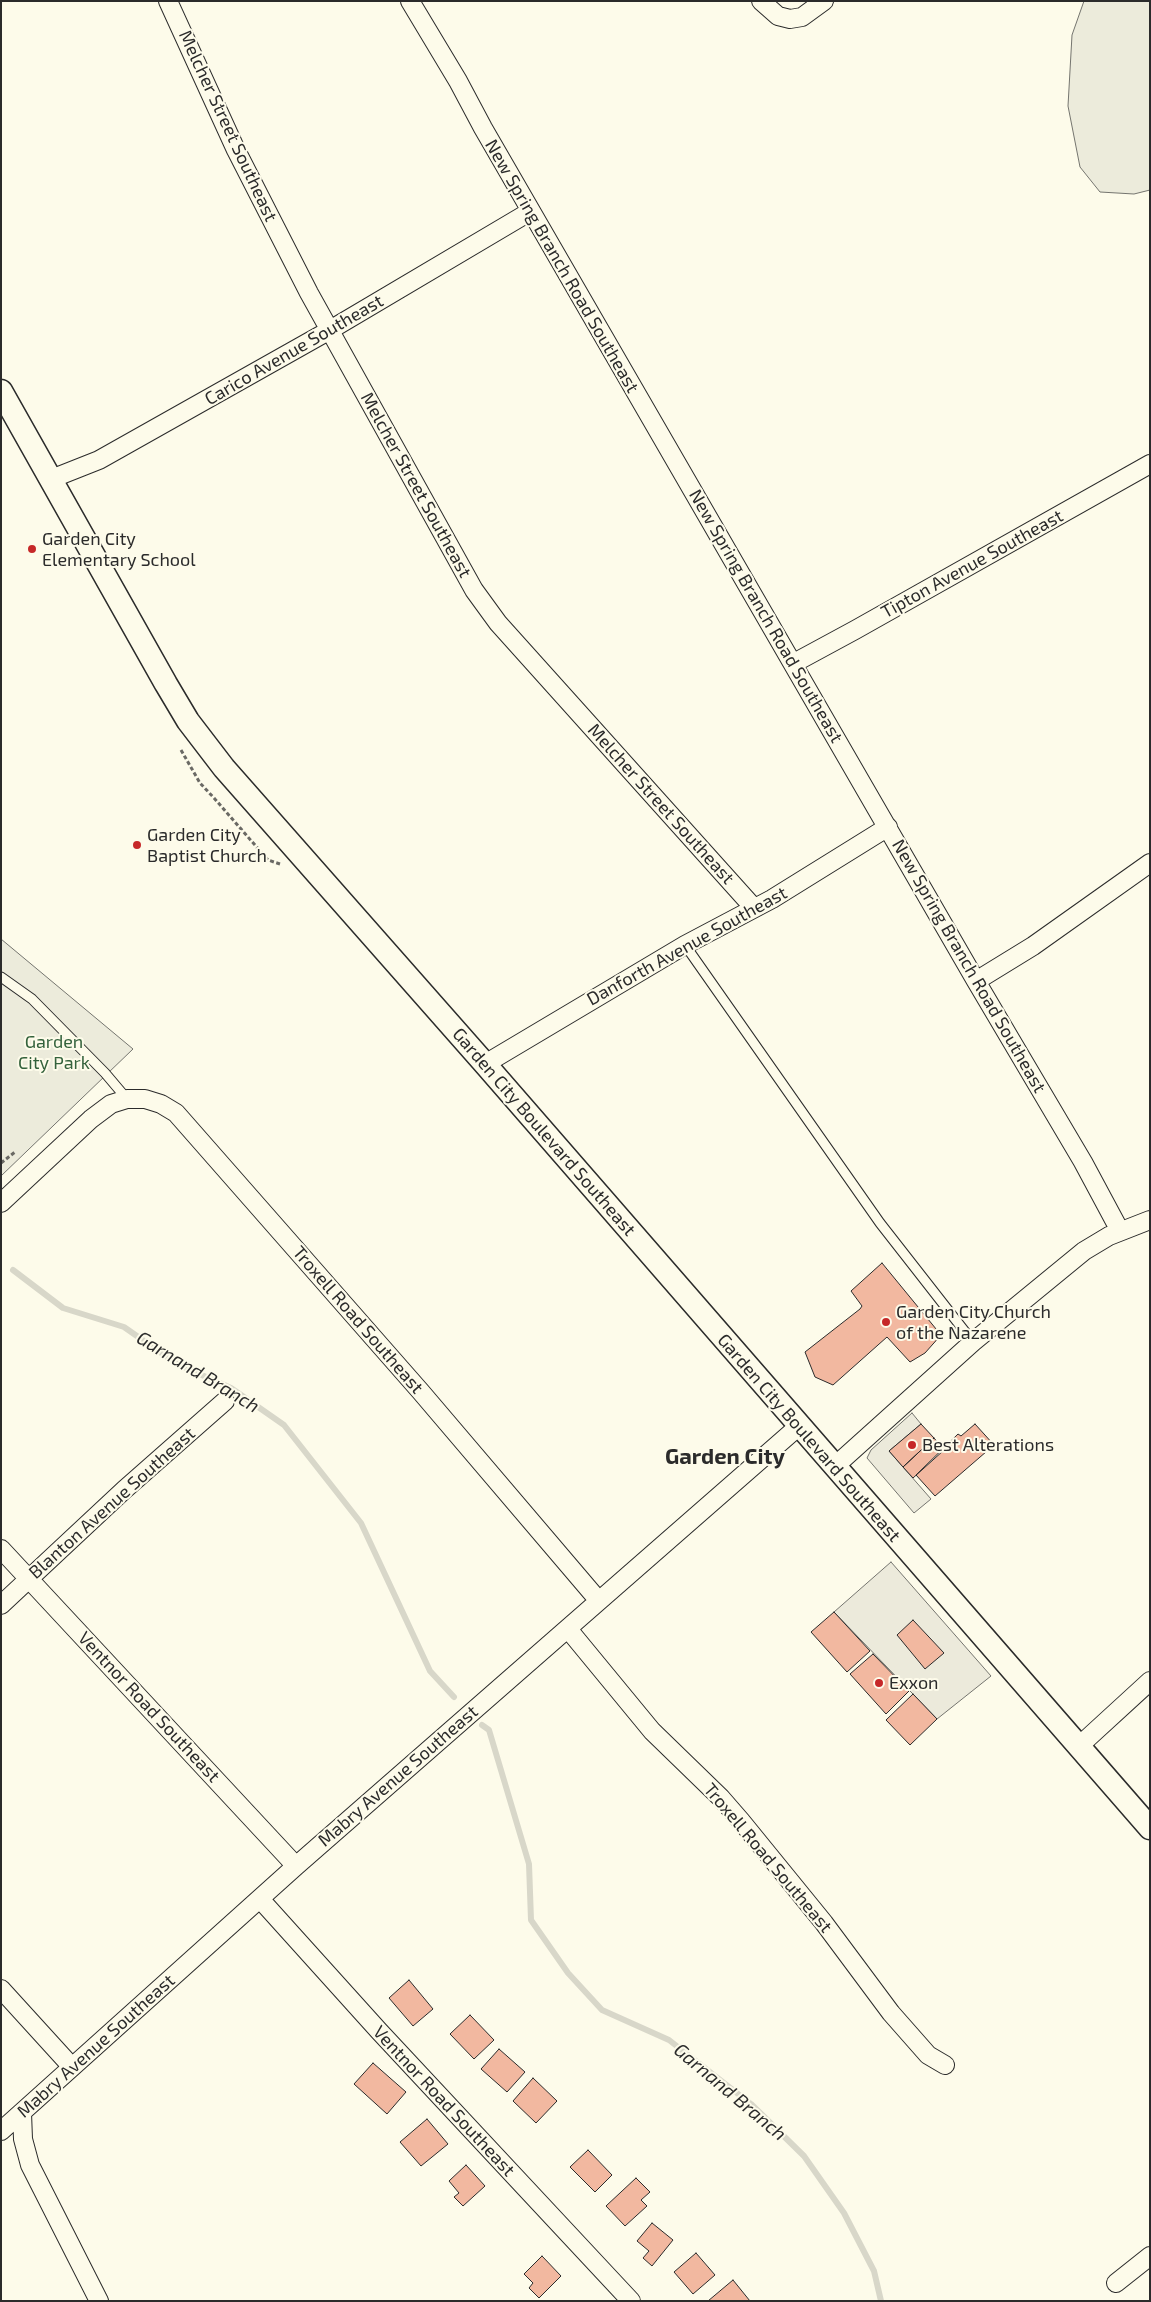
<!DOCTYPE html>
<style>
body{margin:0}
#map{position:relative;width:1151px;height:2302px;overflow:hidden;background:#fdfbea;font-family:"Exo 2",sans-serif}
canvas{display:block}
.frame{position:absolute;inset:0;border:2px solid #2b2b2b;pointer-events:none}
</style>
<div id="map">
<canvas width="1151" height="2302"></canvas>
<div class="frame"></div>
</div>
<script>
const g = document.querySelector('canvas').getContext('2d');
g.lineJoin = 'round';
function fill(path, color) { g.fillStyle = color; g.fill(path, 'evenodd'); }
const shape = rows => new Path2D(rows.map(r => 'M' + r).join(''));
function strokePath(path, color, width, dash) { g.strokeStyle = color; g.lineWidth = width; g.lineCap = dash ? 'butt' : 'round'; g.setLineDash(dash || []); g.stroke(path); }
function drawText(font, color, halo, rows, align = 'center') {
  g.font = font + ' "Exo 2",sans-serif'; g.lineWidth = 4; g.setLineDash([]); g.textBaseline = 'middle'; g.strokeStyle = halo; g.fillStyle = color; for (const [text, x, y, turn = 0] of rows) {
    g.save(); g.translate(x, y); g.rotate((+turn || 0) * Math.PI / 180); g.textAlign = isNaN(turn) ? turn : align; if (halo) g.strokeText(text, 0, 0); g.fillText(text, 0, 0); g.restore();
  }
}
const green = shape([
 [1084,1,1150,1,1150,190,1134,194,1100,192,1080,167,1068,106,1072,35,1084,1],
 [1,939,133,1049,1,1176,1,939]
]);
const parking = shape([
 [912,1413,921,1424,889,1451,931,1499,914,1513,867,1458,871,1450,912,1413],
 [891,1562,991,1676,937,1719,834,1612,891,1562]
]);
const stream = shape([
 [13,1270,63,1308,124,1327,177,1364,231,1388,284,1425,361,1523,430,1671,454,1697],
 [482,1725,489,1730,529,1864,531,1920,568,1973,602,2010,669,2040,751,2104,804,2156,844,2213,874,2271,881,2301]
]);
const building = shape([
 [882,1263,941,1335,925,1353,910,1362,887,1337,833,1385,815,1377,805,1352,860,1309,862,1306,851,1291,882,1263],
 [921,1424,934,1438,903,1467,889,1451,921,1424],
 [975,1424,994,1445,935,1496,916,1475,958,1434,961,1436,975,1424],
 [934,1438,944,1450,913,1478,903,1467,934,1438],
 [834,1612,870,1651,847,1672,811,1632,834,1612],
 [913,1620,944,1653,925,1669,897,1635,913,1620],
 [873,1654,909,1691,886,1714,850,1674,873,1654],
 [913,1694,937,1719,910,1745,886,1720,913,1694],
 [409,1980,433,2009,413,2026,389,1998,409,1980],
 [470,2015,494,2040,474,2059,450,2034,470,2015],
 [499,2049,525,2072,507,2092,481,2069,499,2049],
 [373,2063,406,2092,387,2114,354,2084,373,2063],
 [533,2078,557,2101,536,2123,513,2101,533,2078],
 [427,2119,448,2144,421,2166,400,2142,427,2119],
 [588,2150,612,2175,595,2192,570,2167,588,2150],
 [466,2165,485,2186,463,2206,454,2197,459,2193,449,2181,466,2165],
 [636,2178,650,2192,641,2200,647,2206,625,2226,606,2206,636,2178],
 [652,2223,673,2240,652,2266,643,2258,649,2251,637,2241,652,2223],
 [696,2253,715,2275,693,2294,674,2272,696,2253],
 [542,2256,561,2276,539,2298,529,2288,533,2283,524,2274,542,2256],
 [733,2280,750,2301,708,2301,733,2280]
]);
const path = shape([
 [181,750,200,783,214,798,268,860,280,864],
 [1,1163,15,1152]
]);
const service = shape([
 [685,945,880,1223,973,1342],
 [1,977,32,999,105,1073,127,1099]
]);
const minor = shape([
 [168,1,236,150,309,293,474,590,498,623,754,908],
 [410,1,458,81,483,128,976,981,1083,1162,1120,1231],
 [761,1,778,16,790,19,802,17,824,1],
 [51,479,99,460,330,330,531,211],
 [794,663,855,630,1150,464],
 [976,981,1033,946,1150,863],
 [485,1064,685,945,772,899,888,827],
 [1,1203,91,1119,111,1104,127,1099,145,1099,161,1104,176,1113,421,1392,599,1601],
 [834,1467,973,1342,1084,1251,1109,1236,1150,1220],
 [1,1549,296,1866],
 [1,1605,124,1490,225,1401],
 [568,1629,652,1731,721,1798,741,1821,824,1923,891,2013,928,2055,945,2065],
 [1078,1747,1150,1681],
 [260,1899,379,2031,631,2301],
 [1,1989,72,2067],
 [22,2113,23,2139,30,2165,99,2301],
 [1,2131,296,1866,799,1426],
 [1116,2283,1150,2256]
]);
const tertiary = shape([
 [1,391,166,684,188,721,224,768,485,1064,1150,1828]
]);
const markers = [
 [32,549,5,"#c62828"],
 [137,845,5,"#c62828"],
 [886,1322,5,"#c62828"],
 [912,1445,5,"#c62828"],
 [879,1683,5,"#c62828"]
];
const streetNames = [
 ["Melcher Street Southeast",228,126,65],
 ["New Spring Branch Road Southeast",562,266,60],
 ["Carico Avenue Southeast",294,350,-30],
 ["Melcher Street Southeast",416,485,61],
 ["Tipton Avenue Southeast",972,564,-29],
 ["New Spring Branch Road Southeast",766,616,60],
 ["Melcher Street Southeast",661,804,48],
 ["Danforth Avenue Southeast",687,946,-29],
 ["New Spring Branch Road Southeast",969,966,60],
 ["Garden City Boulevard Southeast",544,1132,49],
 ["Troxell Road Southeast",358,1320,49],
 ["Garden City Boulevard Southeast",809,1438,49],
 ["Blanton Avenue Southeast",112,1503,-42],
 ["Ventnor Road Southeast",149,1707,47],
 ["Mabry Avenue Southeast",398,1776,-41],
 ["Troxell Road Southeast",768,1858,50],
 ["Mabry Avenue Southeast",96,2046,-42],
 ["Ventnor Road Southeast",444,2101,47]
];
const poiNames = [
 ["Garden City",42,539],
 ["Elementary School",42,560],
 ["Garden City",147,835],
 ["Baptist Church",147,856],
 ["Garden City Church",896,1312],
 ["of the Nazarene",896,1333],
 ["Best Alterations",922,1445],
 ["Exxon",889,1683]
];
const parkNames = [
 ["Garden",54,1042],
 ["City Park",54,1063]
];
const waterNames = [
 ["Garnand Branch",198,1372,31],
 ["Garnand Branch",730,2092,40]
];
const districtNames = [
 ["Garden City",725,1457]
];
fill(green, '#ecebdb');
strokePath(green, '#74746e', 1);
fill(parking, '#eceadb');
strokePath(parking, '#74746e', 1);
strokePath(stream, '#d8d7c9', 6);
fill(building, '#f2b8a0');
strokePath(building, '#2b2b2b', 1);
strokePath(service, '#2b2b2b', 11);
strokePath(minor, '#2b2b2b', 20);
strokePath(tertiary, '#2b2b2b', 25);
strokePath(path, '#6a6964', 3, [4, 2.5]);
strokePath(service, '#fdfbea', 9);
strokePath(minor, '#fdfbea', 18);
strokePath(tertiary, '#fdfbea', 22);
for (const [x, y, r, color] of markers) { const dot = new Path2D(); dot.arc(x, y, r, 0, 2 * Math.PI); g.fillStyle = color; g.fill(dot); strokePath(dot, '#fdfbea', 2); }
drawText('18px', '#2b2b2b', '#fdfbea', streetNames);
drawText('18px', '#2b2b2b', '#fdfbea', poiNames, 'left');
drawText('18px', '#34623c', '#fdfbea', parkNames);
drawText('italic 19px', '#2b2b2b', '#fdfbea', waterNames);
drawText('bold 22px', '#2b2b2b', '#fdfbea', districtNames);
</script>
